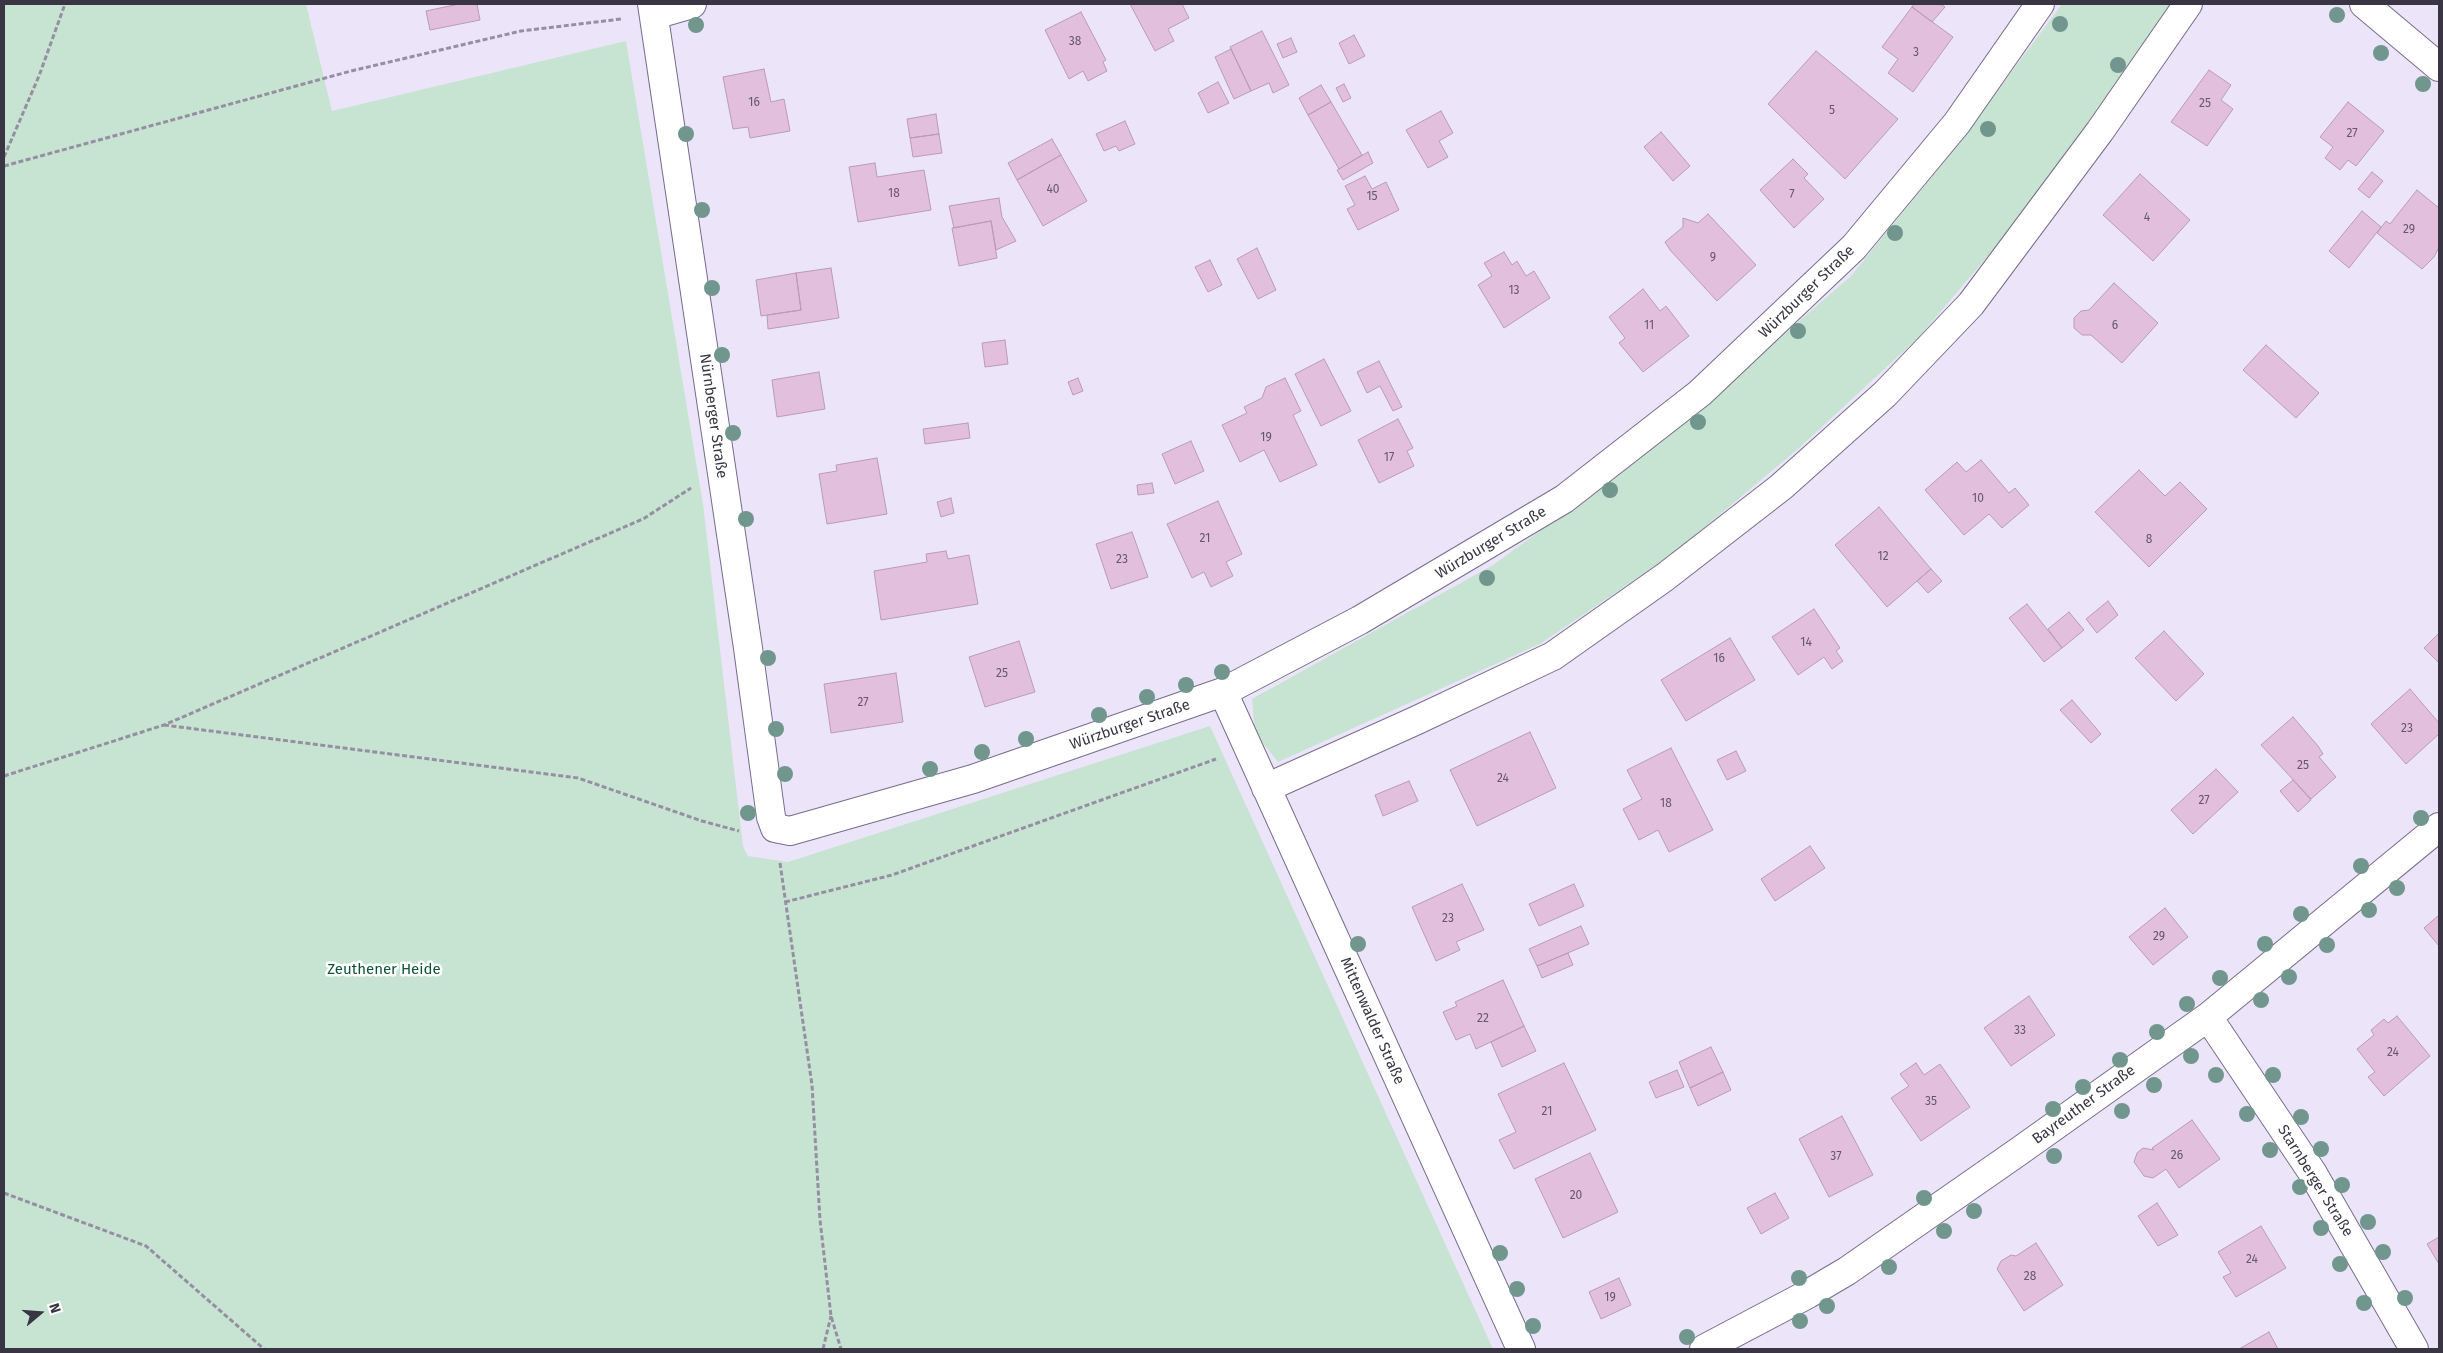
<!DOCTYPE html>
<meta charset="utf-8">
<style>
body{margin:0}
#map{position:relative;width:2443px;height:1353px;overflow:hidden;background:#ece5fa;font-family:"Fira Sans",sans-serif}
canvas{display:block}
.frame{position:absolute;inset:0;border:5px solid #3a3543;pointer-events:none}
.north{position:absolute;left:15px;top:1288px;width:50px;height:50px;-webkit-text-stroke:4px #fff;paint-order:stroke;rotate:72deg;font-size:14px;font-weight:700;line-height:20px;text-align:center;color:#3a3543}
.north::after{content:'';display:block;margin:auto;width:18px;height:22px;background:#3a3543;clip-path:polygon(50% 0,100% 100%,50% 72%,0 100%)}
</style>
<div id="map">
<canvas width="2443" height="1353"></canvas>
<div class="frame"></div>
<div class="north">N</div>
</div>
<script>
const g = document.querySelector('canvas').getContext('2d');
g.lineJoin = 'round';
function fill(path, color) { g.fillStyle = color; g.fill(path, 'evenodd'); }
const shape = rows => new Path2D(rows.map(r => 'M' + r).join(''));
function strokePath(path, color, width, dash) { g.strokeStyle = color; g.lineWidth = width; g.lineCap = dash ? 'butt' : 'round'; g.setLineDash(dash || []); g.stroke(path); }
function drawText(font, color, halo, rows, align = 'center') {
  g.font = font + ' "Fira Sans",sans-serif'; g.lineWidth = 5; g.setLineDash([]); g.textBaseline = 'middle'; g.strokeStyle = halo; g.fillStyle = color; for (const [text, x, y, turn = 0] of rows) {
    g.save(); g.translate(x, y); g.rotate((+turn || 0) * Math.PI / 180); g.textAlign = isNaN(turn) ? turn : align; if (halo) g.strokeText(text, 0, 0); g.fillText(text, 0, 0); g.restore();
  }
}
const green = shape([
 [4,4,306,4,332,111,626,41,703,504,743,846,748,856,788,862,1210,726,1493,1349,4,1349],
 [2062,4,2170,4,2027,210,1918,338,1798,449,1674,553,1540,644,1278,762,1255,733,1252,699,1493,565,1636,461,1732,379,1850,277,1948,157]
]);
const building = shape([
 [459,4,477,4,480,20,430,30,426,11,459,4],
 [1130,4,1182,4,1189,18,1168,29,1174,41,1155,51,1130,4],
 [1914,4,1940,4,1945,7,1932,22,1912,7,1914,4],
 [1912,7,1953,37,1913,92,1888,73,1898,59,1882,47,1912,7],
 [1081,12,1106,60,1103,62,1107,71,1088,81,1083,71,1069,79,1045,30,1081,12],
 [1262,31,1289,85,1273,93,1269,83,1251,91,1230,47,1262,31],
 [1354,35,1365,56,1349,64,1339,43,1354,35],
 [1291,38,1297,52,1283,58,1277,44,1291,38],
 [1231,49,1251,91,1234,99,1215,57,1231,49],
 [1816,51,1898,119,1845,179,1768,104,1816,51],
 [764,69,771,102,784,99,790,131,750,138,748,127,733,129,723,77,764,69],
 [2209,70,2231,85,2221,100,2233,109,2207,146,2171,122,2209,70],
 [1218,82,1229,103,1208,113,1198,93,1218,82],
 [1344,84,1351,98,1343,102,1336,88,1344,84],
 [1321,85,1331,102,1308,115,1299,98,1321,85],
 [1331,102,1362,155,1339,169,1308,115,1331,102],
 [2348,102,2384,131,2356,166,2348,160,2340,170,2325,158,2333,147,2320,137,2348,102],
 [1441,111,1453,133,1439,141,1448,157,1428,168,1406,130,1441,111],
 [936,114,939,134,910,138,907,119,936,114],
 [1125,121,1135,144,1119,151,1116,146,1104,151,1096,134,1125,121],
 [1661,132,1690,166,1673,181,1644,147,1661,132],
 [939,134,942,153,913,157,910,138,939,134],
 [1052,139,1061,155,1017,180,1008,163,1052,139],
 [1368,152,1373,163,1343,180,1337,170,1368,152],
 [1061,155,1087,201,1043,226,1017,180,1061,155],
 [1793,159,1808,174,1804,178,1824,199,1794,228,1760,190,1793,159],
 [875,163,877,177,924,170,931,210,858,222,849,167,875,163],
 [2372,172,2383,181,2369,198,2358,189,2372,172],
 [2140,174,2190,220,2153,261,2103,215,2140,174],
 [1365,176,1372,189,1386,182,1399,210,1358,230,1347,209,1355,205,1345,186,1365,176],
 [2417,190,2439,208,2439,247,2434,257,2422,269,2377,233,2386,221,2390,224,2417,190],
 [999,198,1002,217,1016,241,996,250,991,221,954,228,949,206,999,198],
 [2362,211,2381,227,2349,268,2329,251,2362,211],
 [1708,214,1756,265,1717,301,1670,250,1665,242,1683,227,1683,218,1698,223,1708,214],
 [991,221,997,258,959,266,952,228,991,221],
 [1257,248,1276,290,1258,299,1237,259,1257,248],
 [1504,252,1512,265,1517,261,1526,276,1534,271,1550,298,1504,328,1478,285,1492,276,1484,263,1504,252],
 [1210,260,1222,285,1208,292,1195,267,1210,260],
 [831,268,839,318,768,329,767,315,801,310,796,273,831,268],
 [796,273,801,310,761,316,756,280,796,273],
 [2114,283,2158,323,2122,363,2091,335,2082,335,2074,328,2074,318,2081,311,2089,310,2114,283],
 [1643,289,1660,311,1666,306,1689,336,1643,372,1619,343,1625,338,1609,317,1643,289],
 [1005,340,1008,364,985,367,982,343,1005,340],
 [2266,345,2319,393,2296,418,2243,370,2266,345],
 [1324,359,1351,411,1321,426,1295,374,1324,359],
 [1379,361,1402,407,1393,411,1380,386,1367,393,1357,372,1379,361],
 [819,372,825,409,777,417,772,380,819,372],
 [1078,378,1083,391,1073,395,1068,382,1078,378],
 [1285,378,1301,411,1293,415,1317,465,1280,482,1264,450,1240,462,1222,425,1247,413,1244,407,1262,398,1266,387,1285,378],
 [1398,419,1413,448,1407,451,1414,466,1379,483,1358,440,1398,419],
 [968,423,970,438,925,444,923,429,968,423],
 [1191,441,1204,471,1175,484,1162,454,1191,441],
 [877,458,887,514,827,524,819,474,837,471,836,465,877,458],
 [1981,460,2009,493,2015,488,2029,505,2002,528,1989,514,1964,535,1925,490,1957,462,1966,472,1981,460],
 [2139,470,2165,496,2180,482,2207,509,2149,567,2095,512,2139,470],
 [1152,483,1154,493,1138,495,1137,485,1152,483],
 [951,498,954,513,941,517,937,502,951,498],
 [1218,501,1242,554,1226,562,1233,576,1211,587,1204,572,1192,578,1167,524,1218,501],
 [1879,507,1931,569,1887,607,1835,545,1879,507],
 [1132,532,1148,577,1111,589,1096,544,1132,532],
 [946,551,948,559,969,555,978,604,881,620,874,571,927,562,926,554,946,551],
 [1931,569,1942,581,1928,593,1917,581,1931,569],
 [2108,601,2118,615,2097,633,2086,619,2108,601],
 [2027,604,2062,648,2044,662,2009,618,2027,604],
 [1814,609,1840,648,1836,651,1843,661,1832,669,1824,657,1798,675,1772,637,1814,609],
 [2069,612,2084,630,2062,648,2048,629,2069,612],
 [2164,631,2204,674,2176,701,2135,658,2164,631],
 [2439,633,2439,663,2424,648,2439,633],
 [1730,638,1755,680,1686,721,1661,680,1730,638],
 [1019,641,1035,692,985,707,969,657,1019,641],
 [896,673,903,722,831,733,824,684,896,673],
 [2410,689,2439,723,2439,734,2406,764,2371,724,2410,689],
 [2072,700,2101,734,2091,743,2060,710,2072,700],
 [2293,717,2318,746,2323,754,2319,757,2336,777,2311,799,2261,745,2293,717],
 [1530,732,1556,788,1477,826,1450,770,1530,732],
 [1671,748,1713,830,1669,852,1658,830,1639,840,1623,809,1642,799,1627,770,1671,748],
 [1736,751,1746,771,1727,780,1717,760,1736,751],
 [2216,769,2238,792,2193,834,2171,810,2216,769],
 [2293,780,2311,800,2298,812,2280,791,2293,780],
 [1409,781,1418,801,1383,816,1375,795,1409,781],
 [1810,846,1825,868,1775,901,1761,879,1810,846],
 [1462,884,1484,930,1456,942,1460,950,1436,961,1412,907,1462,884],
 [1574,884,1584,906,1539,926,1529,904,1574,884],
 [2165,908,2188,937,2153,965,2129,937,2165,908],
 [2439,915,2439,946,2424,928,2439,915],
 [1581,926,1589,944,1537,966,1529,949,1581,926],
 [1568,953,1573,965,1542,978,1537,966,1568,953],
 [1503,980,1524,1026,1476,1049,1470,1034,1456,1040,1443,1012,1457,1006,1455,1002,1503,980],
 [2029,996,2055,1035,2011,1066,1984,1028,2029,996],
 [2397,1016,2430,1056,2384,1096,2368,1077,2375,1072,2357,1049,2374,1035,2371,1030,2384,1019,2388,1023,2397,1016],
 [1524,1026,1536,1051,1502,1067,1491,1042,1524,1026],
 [1711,1047,1723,1072,1690,1088,1679,1062,1711,1047],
 [1564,1063,1596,1130,1514,1169,1499,1140,1516,1132,1498,1094,1564,1063],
 [1916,1063,1924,1075,1940,1064,1970,1107,1921,1141,1891,1098,1909,1086,1900,1074,1916,1063],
 [1677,1070,1684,1087,1656,1098,1649,1082,1677,1070],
 [1723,1072,1731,1090,1698,1106,1690,1088,1723,1072],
 [1842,1116,1873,1175,1829,1197,1799,1139,1842,1116],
 [2192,1120,2220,1159,2179,1188,2166,1169,2153,1178,2144,1176,2134,1162,2137,1153,2143,1148,2154,1150,2152,1148,2192,1120],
 [1590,1153,1618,1212,1563,1238,1535,1179,1590,1153],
 [1775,1193,1789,1218,1761,1234,1747,1208,1775,1193],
 [2157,1203,2178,1235,2158,1246,2138,1216,2157,1203],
 [2261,1226,2286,1268,2236,1297,2223,1277,2231,1273,2218,1252,2261,1226],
 [2439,1237,2439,1264,2427,1244,2439,1237],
 [2036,1243,2063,1285,2024,1311,1997,1269,2001,1261,2011,1255,2016,1256,2036,1243],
 [1619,1278,1631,1305,1601,1319,1589,1292,1619,1278],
 [2269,1332,2278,1349,2239,1349,2269,1332]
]);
const path = shape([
 [4,157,39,76,65,4],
 [4,166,351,71,521,31,621,19],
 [164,725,578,778,702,821,739,831],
 [4,776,164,725,643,519,691,488],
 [780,863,812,1085,820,1220,831,1316,841,1349],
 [785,902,892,875,1216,759],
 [4,1193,146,1246,264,1349],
 [823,1349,831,1316]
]);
const minor = shape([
 [652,4,748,648,771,817,775,828,790,831,973,779,1223,692,1360,620,1564,499,1700,393,1854,247,1957,123,2040,4],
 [2364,4,2439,67],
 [654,15,692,4],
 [1223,692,1521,1349],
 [1266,788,1415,721,1553,656,1665,577,1781,487,1885,394,1971,304,2100,131,2188,4],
 [2208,1017,2312,1172,2414,1349],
 [1704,1349,1808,1294,1847,1271,2018,1152,2208,1017,2439,827]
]);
const trees = [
 [2337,15],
 [2060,24],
 [696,25],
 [2381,53],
 [2118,65],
 [2423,84],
 [1988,129],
 [686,134],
 [702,210],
 [1895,233],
 [712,288],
 [1798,331],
 [722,355],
 [1698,422],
 [733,433],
 [1610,490],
 [746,519],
 [1487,578],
 [768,658],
 [1222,672],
 [1186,685],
 [1147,697],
 [1099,715],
 [776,729],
 [1026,739],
 [982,752],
 [930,769],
 [785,774],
 [748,813],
 [2421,818],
 [2361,866],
 [2397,888],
 [2369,910],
 [2301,914],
 [1358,944],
 [2265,944],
 [2327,945],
 [2289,977],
 [2220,978],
 [2261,1000],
 [2187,1004],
 [2157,1032],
 [2191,1056],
 [2120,1060],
 [2216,1075],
 [2273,1075],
 [2154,1085],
 [2083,1087],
 [2053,1109],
 [2122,1111],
 [2247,1114],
 [2301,1117],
 [2321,1149],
 [2270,1150],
 [2054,1156],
 [2342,1185],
 [2300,1187],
 [1924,1198],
 [1974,1211],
 [2368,1222],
 [2321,1228],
 [1944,1231],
 [2383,1252],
 [1500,1253],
 [2340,1264],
 [1889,1267],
 [1799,1278],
 [1517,1289],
 [2405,1298],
 [2364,1303],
 [1827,1306],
 [1800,1321],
 [1533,1326],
 [1687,1337]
];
const numberNames = [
 ["38",1075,42],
 ["3",1916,53],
 ["16",754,103],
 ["25",2205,104],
 ["5",1832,111],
 ["27",2352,134],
 ["40",1053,190],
 ["18",894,194],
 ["7",1792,195],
 ["15",1372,197],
 ["4",2147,218],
 ["29",2409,230],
 ["9",1713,258],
 ["13",1514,291],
 ["11",1649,326],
 ["6",2115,326],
 ["19",1266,438],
 ["17",1389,458],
 ["10",1978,499],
 ["21",1205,539],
 ["8",2149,540],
 ["12",1883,557],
 ["23",1122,560],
 ["14",1806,643],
 ["16",1719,659],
 ["25",1002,674],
 ["27",863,703],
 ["23",2407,729],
 ["25",2303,766],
 ["24",1503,779],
 ["27",2204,801],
 ["18",1666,804],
 ["23",1448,919],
 ["29",2159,937],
 ["22",1483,1019],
 ["33",2020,1031],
 ["24",2393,1053],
 ["35",1931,1102],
 ["21",1547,1112],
 ["26",2177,1156],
 ["37",1836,1157],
 ["20",1576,1196],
 ["24",2252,1260],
 ["28",2030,1277],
 ["19",1610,1298]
];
const streetNames = [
 ["Würzburger Straße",1807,292,-44],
 ["Nürnberger Straße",713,416,82],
 ["Würzburger Straße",1491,543,-31],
 ["Würzburger Straße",1130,725,-19],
 ["Mittenwalder Straße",1372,1021,66],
 ["Bayreuther Straße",2084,1105,-36],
 ["Starnberger Straße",2315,1181,58]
];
const parkNames = [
 ["Zeuthener Heide",384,970]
];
fill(green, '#c7e4d3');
fill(building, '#e2bfdd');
strokePath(building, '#b99bb5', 1);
strokePath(minor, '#786c8b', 30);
strokePath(path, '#958fa1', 3, [5, 2.5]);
strokePath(minor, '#fff', 28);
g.fillStyle = '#70968e';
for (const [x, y] of trees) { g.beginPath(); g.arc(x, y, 8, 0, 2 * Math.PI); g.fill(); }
drawText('12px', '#64586a', null, numberNames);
drawText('15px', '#3a3543', '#fff', streetNames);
drawText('15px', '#0b5536', '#fff', parkNames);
</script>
